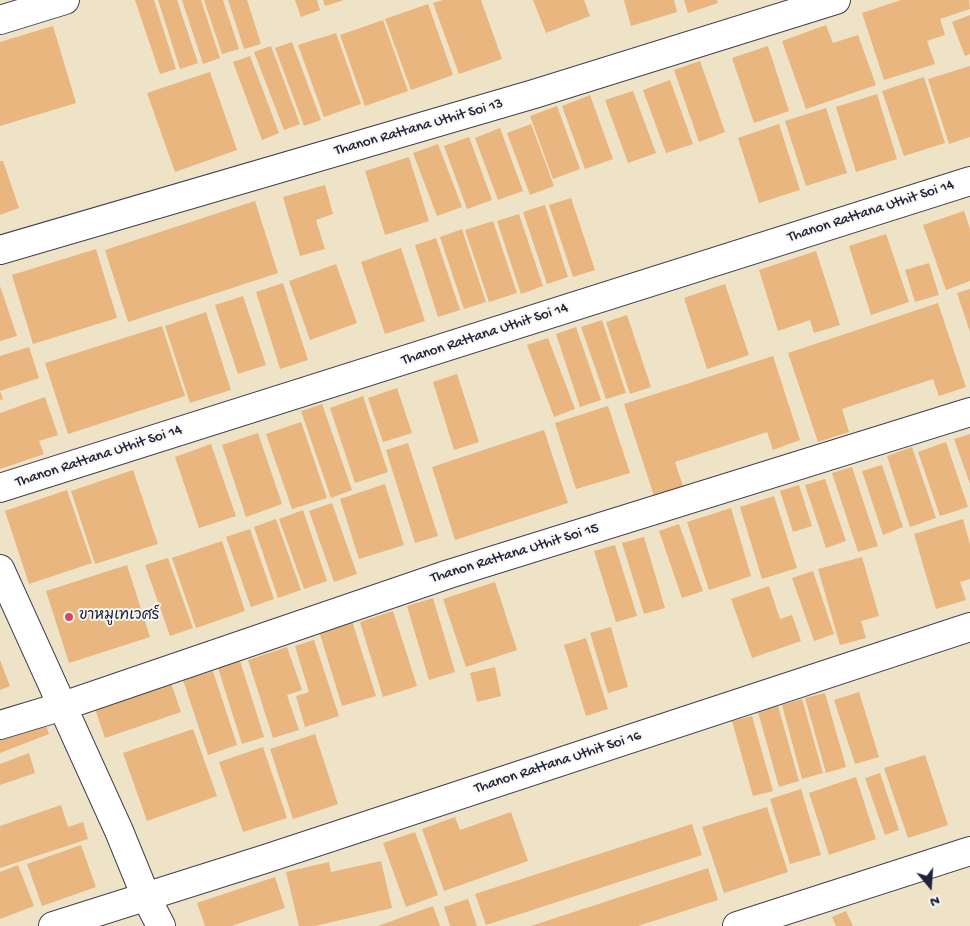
<!DOCTYPE html>
<meta charset="utf-8">
<style>
body{margin:0}
#map{position:relative;width:970px;height:926px;overflow:hidden;background:#eee3c7;font-family:"Gochi Hand",sans-serif}
canvas{display:block}
.north{position:absolute;left:905px;top:861px;width:50px;height:50px;-webkit-text-stroke:4px #f6f6f2;paint-order:stroke;rotate:162deg;font-size:14px;font-weight:700;line-height:20px;text-align:center;color:#22223b}
.north::after{content:'';display:block;margin:auto;width:18px;height:22px;background:#22223b;clip-path:polygon(50% 0,100% 100%,50% 72%,0 100%)}
</style>
<div id="map">
<canvas width="970" height="926"></canvas>
<div class="north">N</div>
</div>
<script>
const g = document.querySelector('canvas').getContext('2d');
g.lineJoin = 'round';
function fill(path, color) { g.fillStyle = color; g.fill(path, 'evenodd'); }
const shape = rows => new Path2D(rows.map(r => 'M' + r).join(''));
function strokePath(path, color, width, dash) { g.strokeStyle = color; g.lineWidth = width; g.lineCap = dash ? 'butt' : 'round'; g.setLineDash(dash || []); g.stroke(path); }
function drawText(font, color, halo, rows, align = 'center') {
  g.font = font + ' "Gochi Hand","Playpen Sans Thai",sans-serif'; g.lineWidth = 4; g.setLineDash([]); g.textBaseline = 'middle'; g.strokeStyle = halo; g.fillStyle = color; for (const [text, x, y, turn = 0] of rows) {
    g.save(); g.translate(x, y); g.rotate((+turn || 0) * Math.PI / 180); g.textAlign = isNaN(turn) ? turn : align; if (halo) g.strokeText(text, 0, 0); g.fillText(text, 0, 0); g.restore();
  }
}
const building = shape([
 [135,0,154,0,176,69,160,74],
 [158,0,177,0,198,63,180,69],
 [182,0,201,0,220,58,203,64],
 [204,0,223,0,239,49,222,54],
 [228,0,247,0,261,44,244,49],
 [295,0,317,0,320,10,301,17],
 [323,0,344,0,325,6],
 [443,0,481,0,502,59,459,74,433,3],
 [533,0,584,0,590,16,546,33],
 [624,0,674,0,677,12,631,26],
 [684,0,717,0,718,3,688,13],
 [901,0,969,0,970,9,940,19,945,35,927,41,935,64,884,80,862,13],
 [428,4,453,75,411,90,385,19],
 [970,15,970,54,965,56,952,22],
 [383,20,408,91,365,106,340,35],
 [826,25,833,43,858,35,876,85,806,109,782,41],
 [53,26,76,103,0,126,0,42],
 [336,33,361,104,324,117,298,45],
 [292,42,321,120,304,126,275,48],
 [271,46,300,124,284,130,254,52],
 [768,46,789,111,754,123,732,58],
 [250,56,279,133,262,140,233,62],
 [700,61,725,132,699,142,674,70],
 [970,66,970,137,949,144,928,79],
 [210,72,237,150,175,172,147,93],
 [924,77,945,143,904,156,882,91],
 [670,80,693,144,666,153,643,90],
 [633,91,656,153,628,163,605,100],
 [877,94,897,159,856,172,836,107],
 [590,95,613,159,585,169,562,106],
 [557,106,580,169,553,179,530,116],
 [826,108,847,173,806,186,785,121],
 [531,124,554,186,530,195,507,133],
 [779,124,800,190,759,203,738,138],
 [500,128,523,191,498,200,475,138],
 [469,137,492,200,467,209,444,146],
 [438,144,462,207,437,216,413,153],
 [409,157,429,221,385,235,365,171],
 [0,161,3,161,19,208,0,215],
 [325,185,333,214,316,220,325,249,300,256,283,197],
 [571,198,595,270,573,277,549,205],
 [255,201,278,273,128,322,105,250],
 [545,205,568,277,547,284,523,212],
 [964,211,970,229,970,281,946,290,923,225],
 [519,214,543,286,521,294,497,221],
 [493,221,517,293,489,302,465,230],
 [462,229,486,302,464,309,440,237],
 [886,234,909,302,871,315,849,246],
 [436,238,460,310,438,317,415,245],
 [401,248,425,321,385,334,361,262],
 [96,249,117,318,33,344,12,275],
 [816,251,840,325,814,333,810,320,778,331,759,270],
 [929,263,939,295,915,302,905,270],
 [336,264,357,323,310,340,289,281],
 [283,283,308,360,280,369,256,292],
 [725,284,749,355,707,369,684,298],
 [0,286,17,336,0,341],
 [970,289,970,332,957,293],
 [243,296,266,365,238,374,215,305],
 [938,303,966,387,939,396,933,379,842,409,849,432,818,442,788,353],
 [206,312,231,390,190,403,165,326],
 [627,315,651,387,630,394,606,322],
 [602,320,626,393,606,399,581,327],
 [162,326,185,396,68,434,45,363],
 [576,327,601,400,580,407,556,334],
 [548,338,575,409,554,417,527,345],
 [29,347,39,378,0,391,3,399,0,400,0,356],
 [773,356,800,440,773,450,767,432,675,462,683,486,654,496,624,404],
 [457,374,479,442,454,450,433,382],
 [397,388,412,433,383,442,368,398],
 [363,396,388,472,355,483,330,408],
 [45,397,58,435,39,441,44,454,0,469,0,413],
 [322,404,352,490,331,498,301,411],
 [608,406,630,473,576,489,555,423],
 [301,422,327,498,292,509,266,434],
 [544,430,568,503,455,540,432,467],
 [258,433,282,504,246,517,222,445],
 [970,434,970,484,954,439],
 [946,442,968,507,940,516,918,452],
 [408,443,438,536,415,543,386,450],
 [211,444,236,516,199,528,175,457],
 [912,447,936,518,910,527,887,456],
 [882,465,903,527,883,535,862,471],
 [852,467,878,546,858,552,832,473],
 [133,470,158,544,95,564,71,491],
 [825,479,846,541,826,548,805,485],
 [385,484,404,545,359,559,340,499],
 [799,485,812,526,793,532,780,491],
 [67,490,92,563,29,584,5,511],
 [774,496,797,568,762,579,740,507],
 [332,503,357,574,334,582,309,511],
 [731,508,751,576,709,590,687,522],
 [303,510,327,581,304,589,279,519],
 [276,519,301,590,278,598,254,527],
 [963,519,970,544,970,579,960,582,966,600,936,609,914,534],
 [679,524,703,591,682,598,659,531],
 [250,529,274,599,251,607,226,537],
 [644,537,665,608,644,614,622,543],
 [222,541,245,611,196,628,172,558],
 [615,545,637,616,616,622,594,551],
 [862,557,879,616,861,621,866,638,840,645,818,569],
 [168,558,193,628,170,636,145,565],
 [127,565,150,637,69,663,46,591],
 [813,571,834,634,814,641,792,578],
 [495,582,517,650,466,667,443,599],
 [769,586,780,619,792,615,801,641,752,658,731,599],
 [433,598,455,672,429,680,407,606],
 [393,611,417,686,383,697,360,622],
 [352,621,376,696,342,706,319,631],
 [611,627,628,687,608,693,590,633],
 [586,638,608,709,586,716,564,645],
 [314,640,339,716,305,727,296,696,309,692,295,646],
 [287,647,302,690,287,695,299,730,273,738,248,660],
 [0,660,10,686,0,690],
 [240,661,264,737,242,744,218,668],
 [495,667,501,696,477,702,470,673],
 [213,671,237,745,208,755,183,680],
 [171,683,181,712,105,738,95,709],
 [859,692,879,757,855,764,834,700],
 [825,693,846,767,826,773,805,698],
 [802,699,823,773,802,779,782,705],
 [778,706,799,781,779,787,758,712],
 [42,715,49,734,0,753,0,732],
 [752,716,773,791,753,796,732,721],
 [193,729,217,796,147,821,123,753],
 [315,734,338,804,293,819,270,749],
 [263,747,287,818,243,832,219,762],
 [29,753,35,773,0,785,0,764],
 [925,755,948,825,908,838,884,768],
 [880,773,899,830,885,835,865,778],
 [856,777,876,839,829,855,809,793],
 [801,789,821,855,790,864,770,799],
 [61,805,68,827,83,822,88,839,0,868,0,826],
 [767,807,788,872,724,893,702,827],
 [511,812,528,861,444,891,422,829,455,817,460,830],
 [692,824,702,855,486,925,475,894],
 [415,832,438,895,406,907,383,843],
 [81,845,96,887,42,906,27,864],
 [381,861,392,908,315,926,299,926,286,872,329,862,331,872],
 [18,865,34,906,0,919,0,872],
 [708,868,718,900,638,926,531,926],
 [275,877,285,908,231,926,205,926,197,903],
 [468,899,477,926,450,926,444,907],
 [433,906,440,926,378,926],
 [846,911,853,926,836,926,832,917]
]);
const minor = shape([
 [0,20,65,0],
 [0,250,534,94,836,0],
 [0,488,970,181],
 [0,569,119,831,146,897,161,926],
 [0,725,63,706,449,574,970,412],
 [53,926,265,859,970,627],
 [737,926,970,851]
]);
const markers = [
 [69,617,5,"#d1495b"]
];
const streetNames = [
 ["Thanon Rattana Uthit Soi 13",419,128,-16],
 ["Thanon Rattana Uthit Soi 14",871,212,-18],
 ["Thanon Rattana Uthit Soi 14",485,335,-18],
 ["Thanon Rattana Uthit Soi 14",99,457,-18],
 ["Thanon Rattana Uthit Soi 15",515,554,-17],
 ["Thanon Rattana Uthit Soi 16",558,763,-18]
];
const poiNames = [
 ["ขาหมูเทเวศร์",79,617]
];
fill(building, '#e8b67e');
strokePath(minor, '#413f50', 30);
strokePath(minor, '#fff', 28);
for (const [x, y, r, color] of markers) { const dot = new Path2D(); dot.arc(x, y, r, 0, 2 * Math.PI); g.fillStyle = color; g.fill(dot); strokePath(dot, '#f6f6f2', 2); }
drawText('15px', '#22223b', '#f6f6f2', streetNames);
drawText('15px', '#22223b', '#f6f6f2', poiNames, 'left');
</script>
